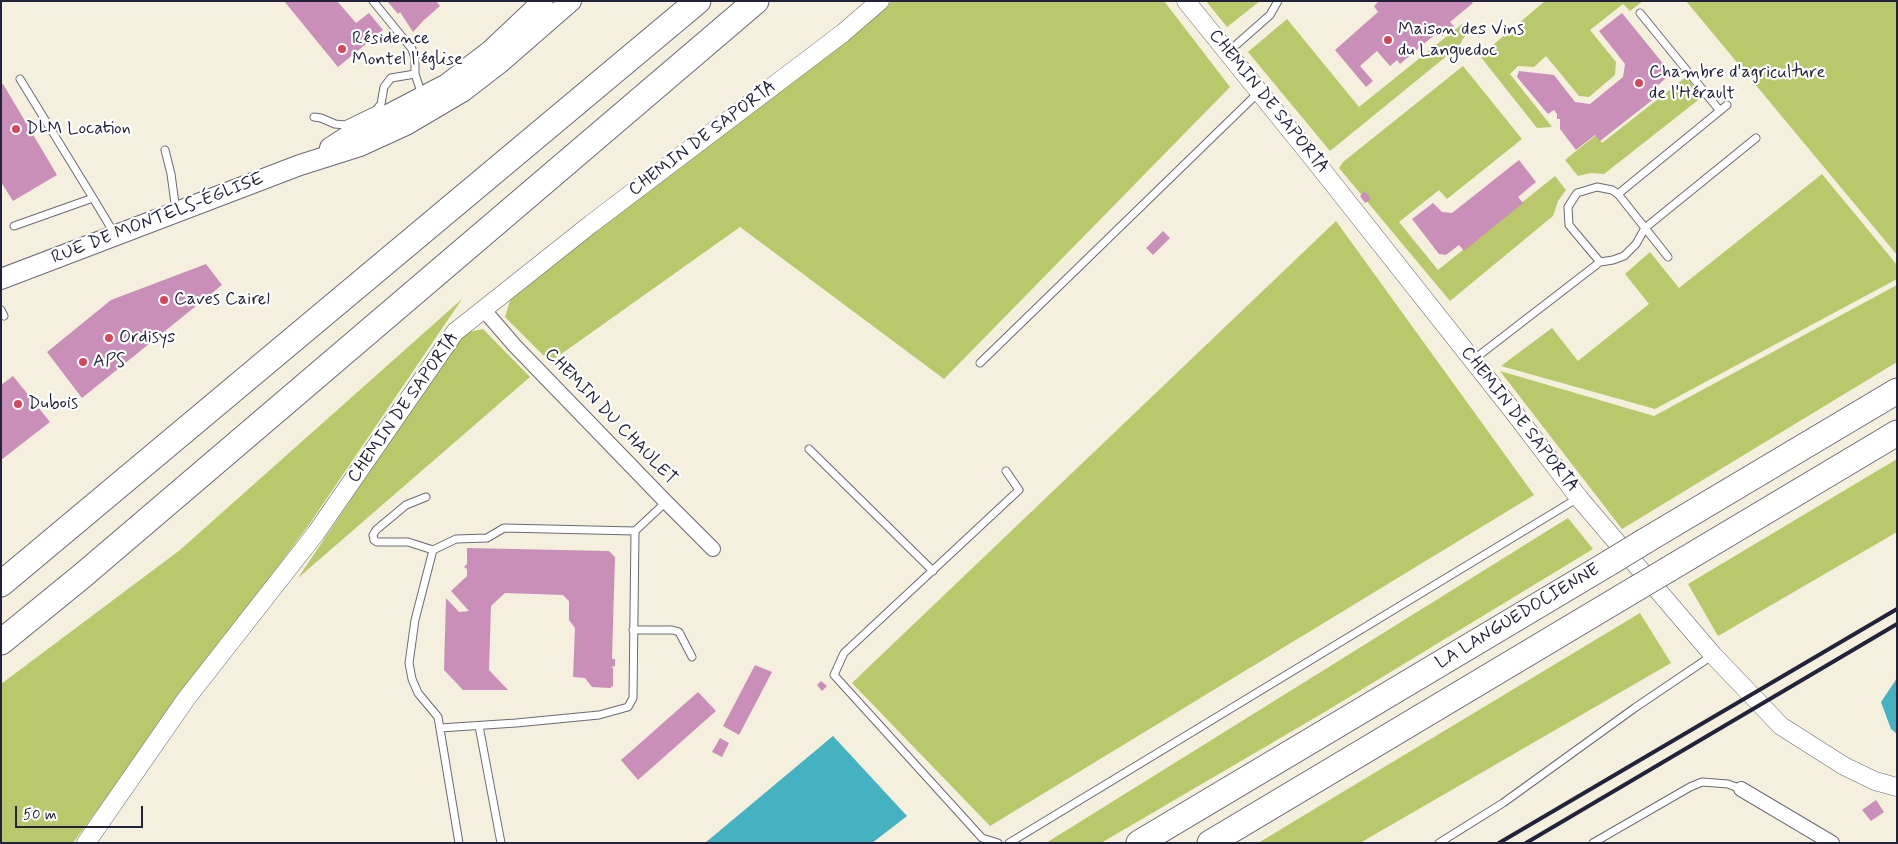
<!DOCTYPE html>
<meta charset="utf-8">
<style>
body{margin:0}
#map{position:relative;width:1898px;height:844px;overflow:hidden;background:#f5efdd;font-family:Mynerve,sans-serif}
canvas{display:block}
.frame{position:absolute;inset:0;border:2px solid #22223b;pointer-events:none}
.scale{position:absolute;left:15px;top:806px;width:128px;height:22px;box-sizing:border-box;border:2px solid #22223b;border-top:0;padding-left:6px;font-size:15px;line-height:18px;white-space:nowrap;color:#22223b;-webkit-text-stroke:4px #fff;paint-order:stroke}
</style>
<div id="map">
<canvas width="1898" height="844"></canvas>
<div class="frame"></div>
<div class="scale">50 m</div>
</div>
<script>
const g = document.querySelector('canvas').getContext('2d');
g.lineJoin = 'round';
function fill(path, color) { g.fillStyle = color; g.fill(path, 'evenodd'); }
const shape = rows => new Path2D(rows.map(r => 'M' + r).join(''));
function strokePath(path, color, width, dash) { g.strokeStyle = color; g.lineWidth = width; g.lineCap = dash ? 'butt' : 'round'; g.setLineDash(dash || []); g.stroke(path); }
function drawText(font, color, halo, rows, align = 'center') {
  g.font = font + ' Mynerve,sans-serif'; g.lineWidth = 4.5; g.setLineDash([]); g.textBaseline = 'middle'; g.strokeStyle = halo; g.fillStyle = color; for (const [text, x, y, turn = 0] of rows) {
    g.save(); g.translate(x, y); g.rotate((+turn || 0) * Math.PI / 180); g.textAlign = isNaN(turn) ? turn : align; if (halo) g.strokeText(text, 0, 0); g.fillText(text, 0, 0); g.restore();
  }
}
const green = shape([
 [892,1,1164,1,1230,87,944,379,740,227,550,362,505,317,512,294],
 [1206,1,1260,1,1227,27],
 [1545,1,1643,1,1630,11,1623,4,1590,30,1616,62,1615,75,1589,97,1579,96,1546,56,1534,67,1518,66,1510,74,1552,127,1537,128,1480,56],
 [1686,1,1897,1,1897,255],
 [1287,19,1359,107,1462,24,1468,31,1459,46,1330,151,1248,52],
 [1463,66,1522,139,1447,199,1439,190,1399,222,1438,270,1555,176,1566,190,1558,201,1553,216,1450,301,1339,168,1343,162],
 [1686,77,1702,97,1604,174,1591,173,1578,176,1565,160,1596,135,1602,143],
 [1822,174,1897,265,1897,279,1655,409,1501,366,1552,328,1578,361,1649,304,1625,274,1650,252,1679,288],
 [1336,221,1534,495,990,826,852,683],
 [1897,285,1897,362,1622,529,1500,371,1654,416],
 [462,299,308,526,73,843,1,843,1,684,180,550],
 [483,329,530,377,298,578,463,333],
 [1897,459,1897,532,1718,636,1688,584],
 [1568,518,1593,549,1323,713,1101,843,1046,843],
 [1640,613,1671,663,1360,843,1258,843]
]);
const water = shape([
 [1897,678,1897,734,1891,729,1881,702],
 [833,736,907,816,872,843,705,843]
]);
const building = shape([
 [284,1,337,1,356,23,369,13,383,30,338,67],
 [387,1,436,1,440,6,424,20,413,32,400,12,398,14],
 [1379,1,1471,1,1473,3,1450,22,1454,26,1442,36,1438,32,1400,64,1397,60,1390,66,1377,51,1360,66,1373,81,1366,87,1335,50,1378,12,1374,6],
 [1622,13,1669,71,1667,77,1655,88,1660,94,1600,141,1595,135,1576,150,1560,129,1560,119,1557,119,1557,114,1554,110,1548,114,1517,77,1519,71,1554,75,1575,102,1590,104,1623,77,1625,64,1599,31],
 [1,84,3,84,57,175,13,201,1,182],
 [1519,160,1536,182,1518,197,1523,203,1464,251,1459,245,1446,255,1439,254,1412,219,1433,203,1442,212,1452,213],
 [1365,191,1371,199,1365,203,1360,196],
 [1163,231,1170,238,1153,255,1146,248],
 [206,264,222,285,82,398,47,352,111,300],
 [13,376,50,422,1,460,1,385],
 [467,548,609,551,615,557,612,659,615,659,615,666,611,667,613,668,613,686,610,688,592,687,585,678,573,677,575,628,569,620,569,601,563,595,505,593,491,606,489,670,508,690,463,690,444,670,446,598,459,612,469,611,451,591,467,576,467,569,464,567,467,564],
 [755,665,772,672,739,735,723,726],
 [821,681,827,686,822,691,817,685],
 [698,692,716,711,638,780,621,760],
 [720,738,729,743,722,757,712,752],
 [1876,800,1884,812,1871,821,1862,810]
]);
const service = shape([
 [373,1,412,49,415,58,415,74,422,95],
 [1640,13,1720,111],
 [1228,52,1270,15,1278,1],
 [20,79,93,198],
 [314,117,321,118,335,124,345,125,376,110,381,104,384,87,391,78,415,74],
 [165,150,171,174,176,211],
 [1618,194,1727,105],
 [14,226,93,198,114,233],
 [1600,262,1569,225,1568,207,1577,193,1597,187,1612,190,1618,194,1668,257],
 [1,310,4,316],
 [1473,360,1600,262,1613,260,1624,256,1636,244,1645,228,1756,138],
 [980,363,1259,92],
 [809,449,933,571],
 [426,497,406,505,376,530,373,535,374,540,377,542,408,542,433,550],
 [633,630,672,630,679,632,692,657],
 [479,726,501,843],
 [440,728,516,723,599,715,628,707,633,698,635,531],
 [459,843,438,717,418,693,412,679,409,663,415,620,433,550,456,539,487,538,504,528,635,531,666,502],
 [998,843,982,838,834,675,844,653,1019,490,1006,471],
 [1009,843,1578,498],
 [1439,843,1503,803,1636,707,1713,655],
 [1593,843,1690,787,1702,782,1728,784,1741,789]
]);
const minor = shape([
 [483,309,515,346,666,502,713,549],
 [1741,789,1832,843]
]);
const tertiary = shape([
 [1186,1,1319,166,1516,415,1579,498,1713,655,1781,726,1844,766,1875,781,1897,787],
 [86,843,186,699,316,533,455,332,591,224,843,33,880,1]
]);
const secondary = shape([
 [330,148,353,133,447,84,490,51,543,1],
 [1,279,300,165,360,146,406,125,462,92,501,62,571,1]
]);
const motorway = shape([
 [1645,541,1897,391],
 [1669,569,1897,433],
 [1,584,698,1],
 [1,642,82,576,756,1],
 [1139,843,1609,563],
 [1210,843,1637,588]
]);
const rail = shape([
 [1499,843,1897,609],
 [1526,843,1897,624]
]);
const motorwayBridge = shape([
 [1609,563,1645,541],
 [1637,588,1669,569]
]);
const markers = [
 [1388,40,5,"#d1495b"],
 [342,49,5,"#d1495b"],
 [1639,83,5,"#d1495b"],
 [16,129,5,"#d1495b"],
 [164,300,5,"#d1495b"],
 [109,338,5,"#d1495b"],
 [83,362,5,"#d1495b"],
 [18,404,5,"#d1495b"]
];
const poiNames = [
 ["Maison des Vins",1398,30],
 ["du Languedoc",1398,51],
 ["Résidence",352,39],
 ["Montel l'église",352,60],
 ["Chambre d'agriculture",1649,73],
 ["de l'Hérault",1649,94],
 ["DLM Location",26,129],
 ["Caves Cairel",174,300],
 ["Ordisys",119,338],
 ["APS",93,362],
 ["Dubois",28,404]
];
const streetNames = [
 ["CHEMIN DE SAPORTA",1268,102,51],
 ["CHEMIN DE SAPORTA",703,139,-37],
 ["RUE DE MONTELS-ÉGLISE",158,219,-21],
 ["CHEMIN DE SAPORTA",404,408,-55],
 ["CHEMIN DU CHAULET",610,417,46],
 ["CHEMIN DE SAPORTA",1519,420,52],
 ["LA LANGUEDOCIENNE",1518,617,-31]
];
fill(green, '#b8c86b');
fill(water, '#45b2c1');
fill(building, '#ca8fb9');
strokePath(service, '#6c6a74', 9);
strokePath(minor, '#6c6a74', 16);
strokePath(tertiary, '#6c6a74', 19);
strokePath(secondary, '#6c6a74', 22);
strokePath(motorway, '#6c6a74', 27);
strokePath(service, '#fff', 7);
strokePath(minor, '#fff', 14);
strokePath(tertiary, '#fff', 18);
strokePath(secondary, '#fff', 20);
strokePath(motorway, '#fff', 25);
strokePath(rail, '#22223b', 4);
strokePath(motorwayBridge, '#6c6a74', 27, []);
strokePath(motorwayBridge, '#fff', 25);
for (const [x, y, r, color] of markers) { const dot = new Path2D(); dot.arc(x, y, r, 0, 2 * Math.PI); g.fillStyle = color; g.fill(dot); strokePath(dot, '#fff', 2); }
drawText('18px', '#22223b', '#fff', poiNames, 'left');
drawText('18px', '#22223b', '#fff', streetNames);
</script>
